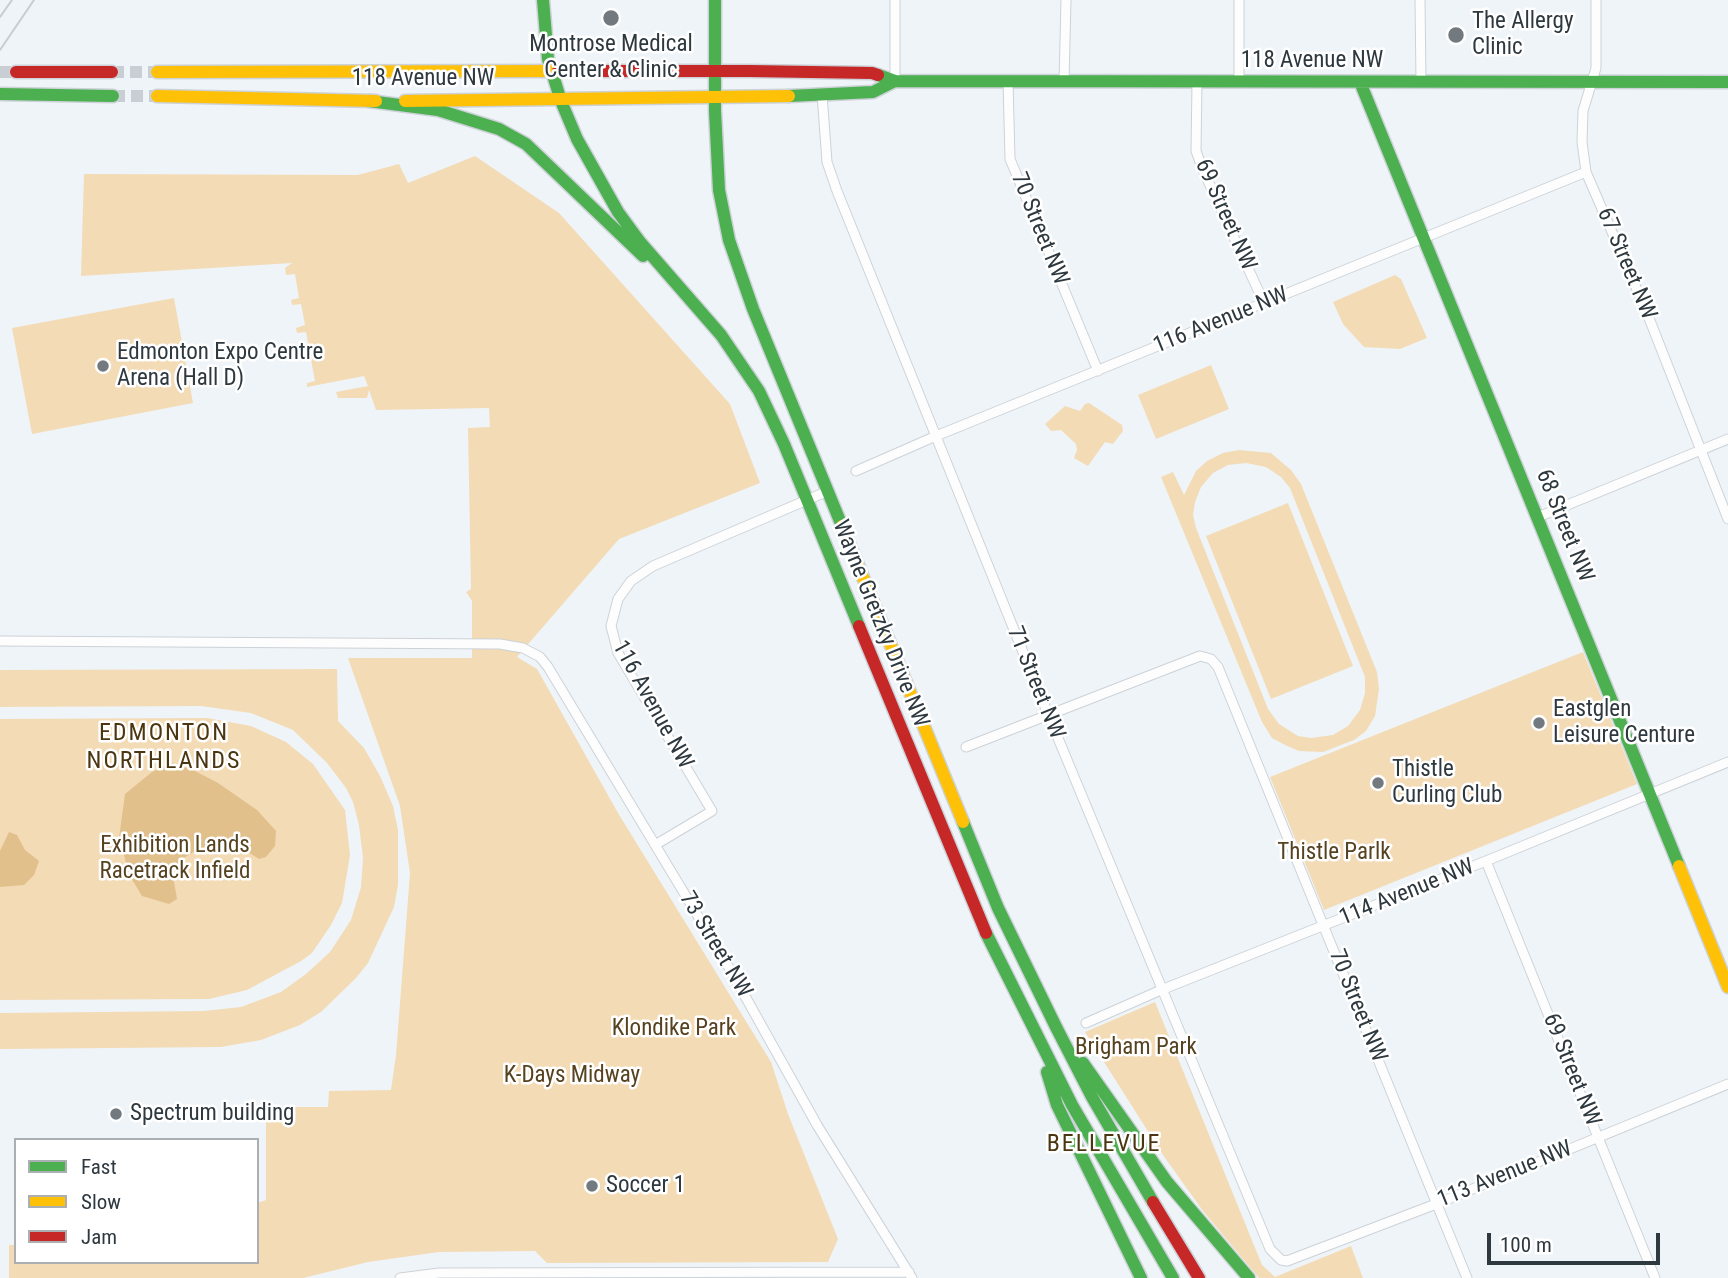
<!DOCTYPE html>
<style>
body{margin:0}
#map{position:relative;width:1728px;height:1278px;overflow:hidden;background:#eff4f8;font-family:"Roboto Condensed",sans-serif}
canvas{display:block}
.legend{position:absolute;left:14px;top:1138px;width:245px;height:126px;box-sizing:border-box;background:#fff;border:2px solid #abafb2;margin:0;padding:9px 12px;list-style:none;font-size:21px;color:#2e383f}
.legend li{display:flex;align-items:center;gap:14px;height:35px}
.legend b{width:35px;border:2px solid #abafb2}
.scale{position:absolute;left:1487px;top:1233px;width:173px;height:32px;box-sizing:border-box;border:4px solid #2e383f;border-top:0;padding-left:9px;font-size:21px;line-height:24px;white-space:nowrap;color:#2e383f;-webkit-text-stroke:5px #fff;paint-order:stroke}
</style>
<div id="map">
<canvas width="1728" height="1278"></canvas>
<ul class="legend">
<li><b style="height:9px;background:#4caf50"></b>Fast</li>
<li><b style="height:9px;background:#ffc107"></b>Slow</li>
<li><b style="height:9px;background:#c62828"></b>Jam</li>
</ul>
<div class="scale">100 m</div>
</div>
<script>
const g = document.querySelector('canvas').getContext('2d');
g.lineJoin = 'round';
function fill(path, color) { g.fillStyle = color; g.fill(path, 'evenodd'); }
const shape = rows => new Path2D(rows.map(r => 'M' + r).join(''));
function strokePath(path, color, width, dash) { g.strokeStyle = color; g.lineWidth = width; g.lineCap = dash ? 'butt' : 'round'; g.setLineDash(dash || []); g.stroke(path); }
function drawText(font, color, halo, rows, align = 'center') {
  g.font = font + ' "Roboto Condensed",sans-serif'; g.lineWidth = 5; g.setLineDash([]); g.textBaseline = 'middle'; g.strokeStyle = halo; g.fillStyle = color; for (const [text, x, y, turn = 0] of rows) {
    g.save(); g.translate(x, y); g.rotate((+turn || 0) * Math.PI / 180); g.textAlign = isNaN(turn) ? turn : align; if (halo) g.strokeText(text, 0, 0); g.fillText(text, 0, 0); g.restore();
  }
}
const green = shape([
 [475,156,559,213,730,404,760,483,619,539,517,657,537,669,618,813,771,1062,788,1114,838,1239,828,1262,547,1263,535,1251,439,1252,368,1262,303,1278,9,1278,9,1245,16,1245,16,1262,257,1262,257,1203,266,1200,266,1107,328,1107,329,1091,391,1090,396,1055,410,873,400,806,348,658,472,658,472,601,466,592,471,589,468,428,490,427,489,408,376,410,369,390,367,398,338,398,336,392,368,386,364,376,307,387,307,383,315,381,311,359,302,360,301,355,310,353,306,332,297,333,296,328,305,325,301,304,292,305,291,300,299,298,295,274,286,275,285,268,292,263,81,276,84,174,358,175,399,164,408,183],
 [1395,275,1401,279,1427,338,1400,349,1364,347,1343,324,1333,302],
 [174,298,193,403,32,434,12,328],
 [1211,365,1229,409,1156,439,1138,395],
 [1089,403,1122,425,1123,431,1113,444,1105,442,1088,466,1074,458,1077,450,1076,444,1061,430,1051,431,1045,424,1065,406,1080,411,1085,404],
 [1239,450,1271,453,1291,470,1301,484,1377,672,1379,689,1375,716,1366,731,1354,740,1323,752,1299,751,1285,745,1272,738,1262,722,1161,477,1173,472,1184,495,1196,471,1207,461,1223,453],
 [1246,463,1266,467,1281,477,1290,488,1365,677,1365,693,1360,710,1348,726,1333,735,1311,738,1298,736,1279,724,1268,709,1196,528,1193,515,1195,502,1201,487,1213,473,1228,465],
 [1288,503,1353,666,1271,699,1206,536],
 [1583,652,1637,784,1324,910,1270,777],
 [337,669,338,721,364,748,380,776,393,806,398,830,398,885,394,907,368,963,356,978,321,1012,300,1025,261,1040,221,1047,0,1049,0,1013,204,1011,241,1007,281,992,306,974,330,952,351,920,361,887,363,858,359,825,353,802,346,788,327,763,293,730,251,713,201,706,0,707,0,670],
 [207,718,251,726,286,742,313,764,345,810,350,855,342,903,331,925,312,953,301,961,247,990,209,999,0,1000,0,719],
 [1155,1002,1262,1265,1275,1277,1351,1246,1363,1278,1259,1278,1203,1211,1163,1155,1085,1032]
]);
const water = shape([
 [172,763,195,771,218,783,257,810,276,831,275,846,266,857,259,859,237,845,218,844,195,851,179,861,173,876,177,899,169,904,142,896,130,876,119,838,125,794,152,772],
 [9,832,17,835,25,850,39,861,34,875,24,885,0,887,0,851]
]);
const secondaryTunnel = shape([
 [0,72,16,72],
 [112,72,157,72],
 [113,96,157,96]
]);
const street = shape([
 [895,0,895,81],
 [1420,0,1421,82],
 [1596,0,1596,68,1583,111,1582,142,1586,172,1647,313,1728,519],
 [1008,81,1010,159,1098,371],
 [1064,82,1066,0],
 [1197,82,1196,151,1203,170,1264,303],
 [1239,82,1239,0],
 [822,94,827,162,837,191,1048,714,1270,1249,1281,1260,1287,1261,1436,1204,1728,1084],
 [856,471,936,436,1586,172],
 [1538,517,1728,439],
 [0,641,500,644,523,648,540,657,548,667,731,971,817,1125,912,1278],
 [966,747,1200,656,1211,659,1218,667,1467,1278],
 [655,845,712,811,618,653,611,626,618,599,631,581,653,566,828,491],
 [1486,861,1655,1278],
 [1086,1023,1161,990,1486,861,1728,762],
 [400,1278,439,1273,909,1272]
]);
const fast = shape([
 [543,0,548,59,561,101,577,139,618,212,640,242,721,335,759,391,784,444,859,626],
 [715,0,715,111,719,190,729,240,753,309,842,526],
 [878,75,895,81,1728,82],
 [1360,82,1679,866],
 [1,94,113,96],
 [789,96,873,92,895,81],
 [369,101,438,110,499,129,526,144,643,256],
 [963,822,998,908,1056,1027,1092,1097,1153,1202],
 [986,933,1072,1105,1173,1278],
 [1083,1063,1167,1182,1249,1278],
 [1047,1072,1057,1105,1141,1278]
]);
const slow = shape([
 [157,72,558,71],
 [157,96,376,101],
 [405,101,789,96],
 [842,526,963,822],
 [1679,866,1728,987]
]);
const jam = shape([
 [558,71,750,71,872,73,878,75],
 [16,72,112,72],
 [859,626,986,933],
 [1153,1202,1199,1278]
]);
const tram = shape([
 [0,17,12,0],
 [0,50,34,0]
]);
const markers = [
 [611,18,9,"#727a80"],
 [1456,35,9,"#727a80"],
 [103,366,7,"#727a80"],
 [1539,723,7,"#727a80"],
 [1378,783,7,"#727a80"],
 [116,1114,7,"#727a80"],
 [592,1186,7,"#727a80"]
];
const poiNames = [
 ["The Allergy",1472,22],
 ["Clinic",1472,48],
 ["Montrose Medical",611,45,"center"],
 ["Center & Clinic",611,71,"center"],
 ["Edmonton Expo Centre",117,353],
 ["Arena (Hall D)",117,379],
 ["Eastglen",1553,710],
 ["Leisure Centure",1553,736],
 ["Thistle",1392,770],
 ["Curling Club",1392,796],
 ["Spectrum building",130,1114],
 ["Soccer 1",606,1186]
];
const streetNames = [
 ["118 Avenue NW",1312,61],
 ["118 Avenue NW",423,79],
 ["69 Street NW",1225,215,66],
 ["70 Street NW",1039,229,68],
 ["67 Street NW",1626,264,67],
 ["116 Avenue NW",1221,321,-22],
 ["68 Street NW",1564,526,68],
 ["Wayne Gretzky Drive NW",880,624,68],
 ["71 Street NW",1035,683,68],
 ["116 Avenue NW",652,705,61],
 ["114 Avenue NW",1407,893,-22],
 ["73 Street NW",715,945,59],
 ["70 Street NW",1357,1006,68],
 ["69 Street NW",1571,1070,68],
 ["113 Avenue NW",1505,1175,-22]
];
const parkNames = [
 ["Exhibition Lands",175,846],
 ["Racetrack Infield",175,872],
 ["Thistle Parlk",1334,853],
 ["Klondike Park",674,1029],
 ["Brigham Park",1136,1048],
 ["K-Days Midway",572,1076]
];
const neighbourhoodNames = [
 ["EDMONTON",164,734],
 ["NORTHLANDS",164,762],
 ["BELLEVUE",1104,1145]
];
fill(green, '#f3dbb6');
fill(water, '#e1c08c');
strokePath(secondaryTunnel, '#c8ced3', 12, [12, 6]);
strokePath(street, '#ccd2d7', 11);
strokePath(fast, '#ccd2d7', 15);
strokePath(slow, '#ccd2d7', 15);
strokePath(jam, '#ccd2d7', 15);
strokePath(street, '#fdfdfe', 9);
strokePath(fast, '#4caf50', 12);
strokePath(slow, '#ffc107', 12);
strokePath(jam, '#c62828', 12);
strokePath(tram, '#caccce', 2);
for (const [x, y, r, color] of markers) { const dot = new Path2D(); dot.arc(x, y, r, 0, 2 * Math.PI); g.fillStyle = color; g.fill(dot); strokePath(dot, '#fff', 2.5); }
drawText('23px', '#2e383f', '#fff', poiNames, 'left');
drawText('23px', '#2e383f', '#fff', streetNames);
drawText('23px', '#574220', '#fff', parkNames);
g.letterSpacing = '2px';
drawText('24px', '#4c3611', '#fff', neighbourhoodNames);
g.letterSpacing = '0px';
</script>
